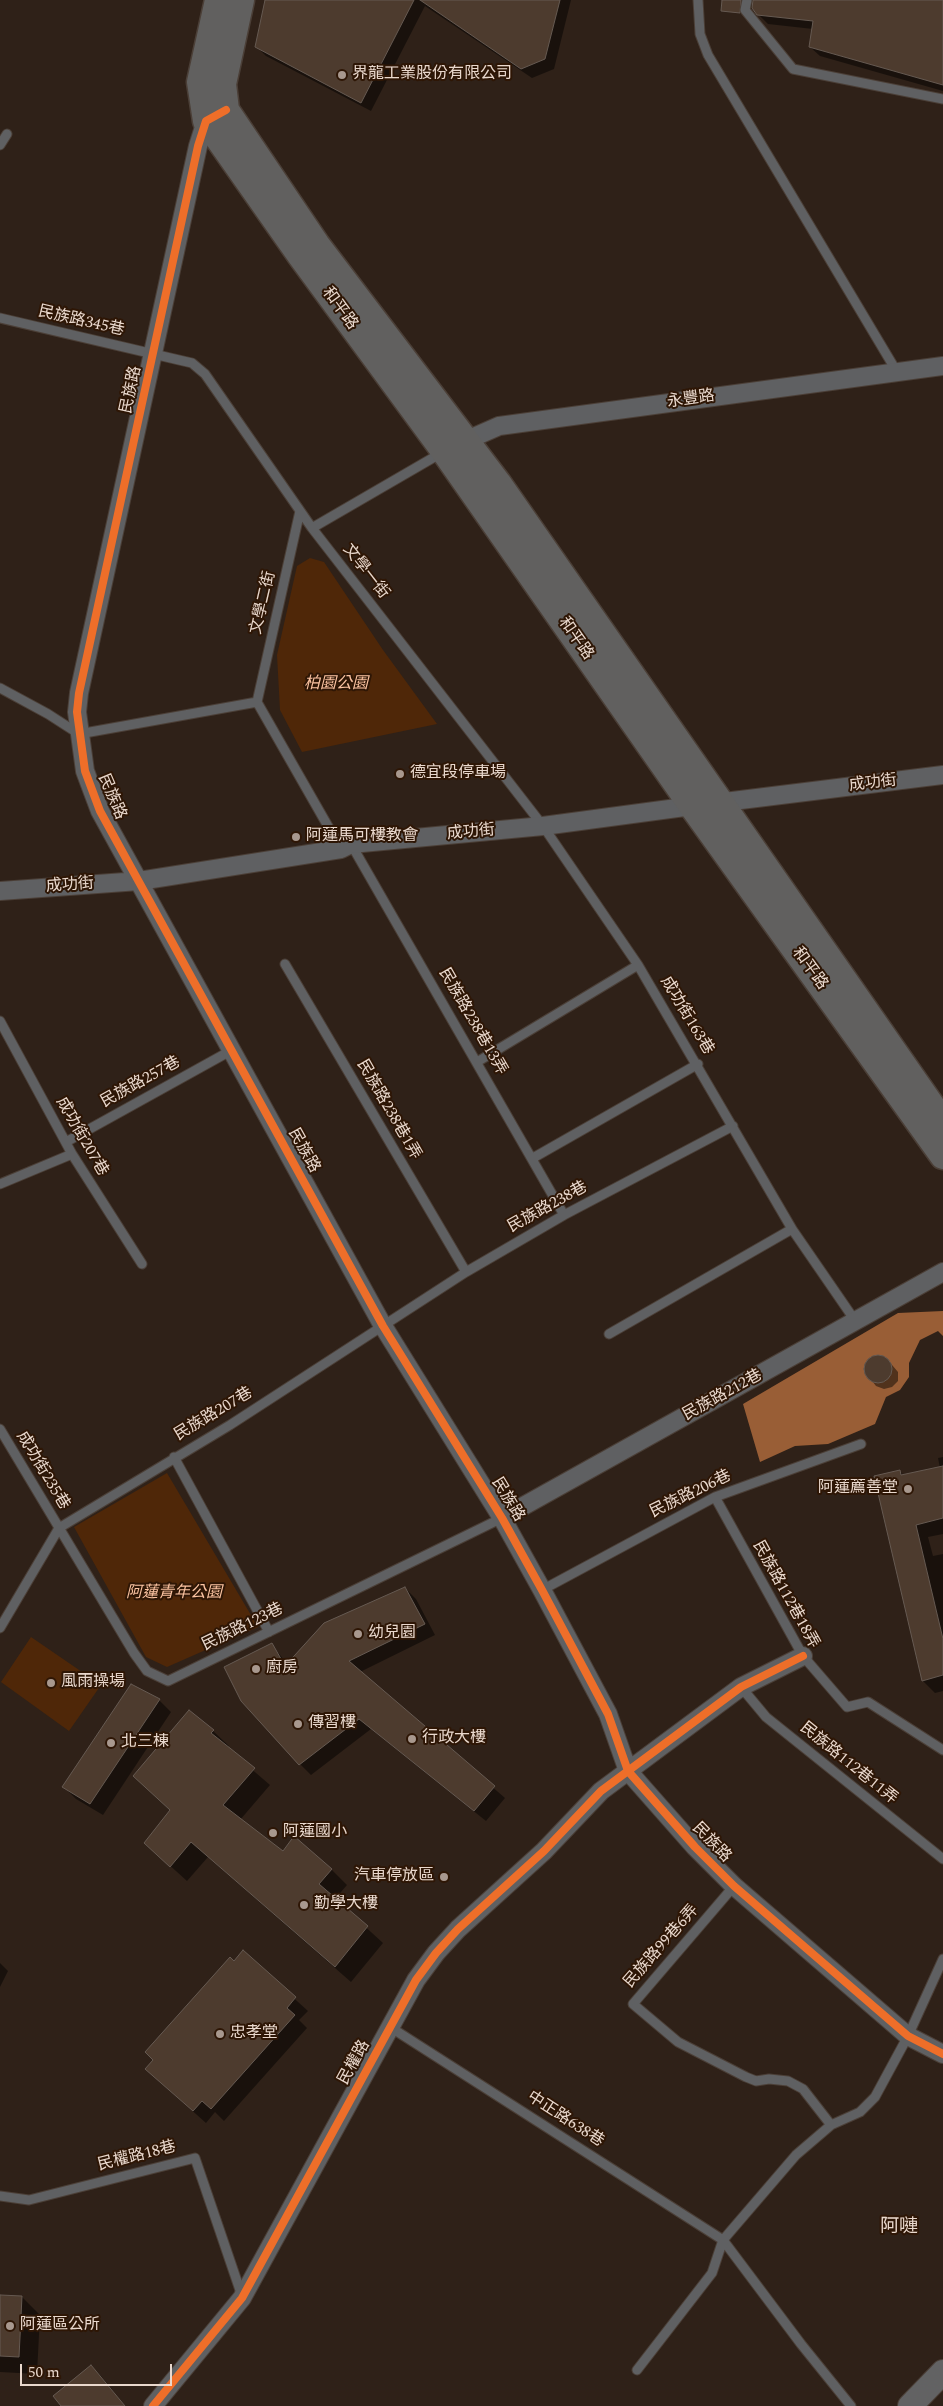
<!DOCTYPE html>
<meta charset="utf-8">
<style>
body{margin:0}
#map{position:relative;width:943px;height:2406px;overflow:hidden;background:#2f2118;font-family:Spectral,serif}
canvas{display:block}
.scale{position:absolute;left:20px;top:2364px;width:152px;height:22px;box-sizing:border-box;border:2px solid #e9d8cd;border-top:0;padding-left:6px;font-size:15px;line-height:18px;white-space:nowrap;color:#e9d8cd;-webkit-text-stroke:4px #2e1605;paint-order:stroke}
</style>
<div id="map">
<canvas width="943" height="2406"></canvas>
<div class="scale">50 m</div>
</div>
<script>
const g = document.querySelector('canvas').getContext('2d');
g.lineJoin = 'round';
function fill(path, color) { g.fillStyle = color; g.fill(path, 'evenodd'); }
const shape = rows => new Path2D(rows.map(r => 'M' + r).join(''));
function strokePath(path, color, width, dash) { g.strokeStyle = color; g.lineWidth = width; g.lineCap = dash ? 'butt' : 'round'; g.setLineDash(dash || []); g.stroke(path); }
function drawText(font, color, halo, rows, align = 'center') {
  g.font = font + ' Spectral,"Noto Sans TC",serif'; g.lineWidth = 4; g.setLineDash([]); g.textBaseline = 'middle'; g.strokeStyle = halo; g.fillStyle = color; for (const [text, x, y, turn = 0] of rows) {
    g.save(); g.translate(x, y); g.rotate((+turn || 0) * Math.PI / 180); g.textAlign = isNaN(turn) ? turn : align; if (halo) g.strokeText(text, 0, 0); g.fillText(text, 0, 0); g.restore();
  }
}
const green = shape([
 [310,558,324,562,383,650,437,724,302,752,280,710,277,655,297,566],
 [167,1473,258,1627,167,1667,146,1657,74,1527],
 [31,1637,101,1685,69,1731,1,1682]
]);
const water = shape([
 [943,1311,943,1336,938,1331,920,1340,909,1363,909,1377,900,1390,886,1397,875,1424,828,1444,795,1446,760,1462,743,1404,898,1313]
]);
const shadow = shape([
 [266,0,571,0,554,69,532,78,425,6,371,111,266,56,256,46],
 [754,0,943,0,943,91,820,56,810,47,813,29,768,24,758,14],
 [879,1355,887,1359,898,1372,898,1381,892,1387,884,1389,876,1386,865,1372,866,1363,871,1357],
 [943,1457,943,1534,928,1537,933,1556,943,1554,943,1691,935,1693,923,1681,876,1477,899,1471,904,1475,940,1468,938,1458],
 [405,1588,416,1599,435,1635,360,1672,505,1798,486,1821,371,1729,311,1775,300,1764,272,1645,288,1665],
 [159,1700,171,1712,103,1815,76,1799,64,1787],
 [213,1731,229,1746,227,1748,270,1785,240,1820,283,1852,295,1838,332,1870,347,1885,335,1899,383,1943,351,1982,208,1857,187,1881,145,1843,171,1811,150,1791],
 [243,1952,308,2011,299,2020,307,2028,224,2121,215,2112,206,2123,159,2081,234,1962],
 [0,1963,8,1971,0,1987],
 [0,2296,22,2297,40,2315,37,2374,0,2372],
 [91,2366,101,2376,125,2406,63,2406]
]);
const building = shape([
 [265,0,414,0,361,103,255,47,265,0],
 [420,0,560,0,545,59,521,69,420,0],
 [722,0,741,0,740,13,721,11,722,0],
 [753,0,943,0,943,85,809,47,813,21,757,15,752,8,753,0],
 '864 1369a14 14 0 1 1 28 0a14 14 0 1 1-28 0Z',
 [943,1466,943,1518,916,1525,943,1639,943,1675,922,1681,874,1476,900,1470,901,1475,943,1466],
 [405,1587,425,1624,349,1661,495,1786,474,1811,359,1719,299,1765,241,1701,224,1667,272,1643,285,1666,324,1623,405,1587],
 [131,1684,160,1699,90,1804,62,1787,131,1684],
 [189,1710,214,1730,211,1733,255,1768,223,1805,283,1851,294,1836,332,1869,319,1884,368,1926,335,1967,191,1842,170,1867,144,1843,170,1810,133,1776,189,1710],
 [243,1950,296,1997,287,2008,295,2015,211,2109,202,2101,193,2111,145,2069,153,2060,145,2052,230,1957,234,1961,243,1950],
 [0,2295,22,2296,19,2357,0,2356,0,2295],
 [91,2365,125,2406,61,2406,53,2396,91,2365]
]);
const lane = shape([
 [698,0,700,34,708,55,897,372],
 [747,0,745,10,793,69,943,99],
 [0,145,7,134],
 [0,318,179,360,192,363,205,374,312,528,543,826,638,965,792,1229,856,1322],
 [312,528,443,452],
 [0,688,48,714,79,734,257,702,341,849],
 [257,702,300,511],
 [351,844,564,1215],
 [285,964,466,1272],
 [0,1021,72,1154,142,1264],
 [477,1062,638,965],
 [66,1142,232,1050],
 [533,1158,698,1064],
 [0,1184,72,1154],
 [609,1334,792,1229],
 [0,1429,134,1653,147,1671,168,1681,502,1518],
 [174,1457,269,1632],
 [715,1497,803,1656,847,1707,868,1702,943,1750],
 [542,1590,715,1497,861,1444],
 [0,1628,59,1528,230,1425,466,1272,564,1215,733,1126],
 [741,1687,766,1717,943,1859],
 [734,1886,633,2004,678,2042,746,2077,756,2081,769,2079,788,2081,803,2089,831,2125],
 [390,2027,723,2240,801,2344,851,2406],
 [0,2196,29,2200,195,2158,242,2296],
 [637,2370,712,2273,723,2240,796,2155,831,2125,860,2112,875,2097,908,2036,943,1959]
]);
const street = shape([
 [213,118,206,121,198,146,79,693,77,712,85,771,100,811,383,1326,502,1518,542,1590,608,1714,628,1771,695,1847,734,1886,908,2036,943,2054],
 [458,444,499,426,943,366],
 [0,891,139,881,341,849,351,844,543,826,692,806,943,775],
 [502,1518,943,1272],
 [153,2406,242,2298,416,1980,436,1953,458,1929,544,1851,601,1791,741,1687,803,1656]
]);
const secondary = shape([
 [910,2406,943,2372]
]);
const primary = shape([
 [218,0,200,82,206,121,300,255,444,451,692,806,943,1156],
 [241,0,223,84,226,110,317,245,498,483,943,1122]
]);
const cycleway = shape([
 [226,110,206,121,198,146,79,693,77,712,85,771,100,811,383,1326,502,1518,542,1590,608,1714,628,1771,695,1847,734,1886,908,2036,943,2054],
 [153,2406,242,2298,416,1980,436,1953,458,1929,544,1851,601,1791,741,1687,803,1656]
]);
const markers = [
 [342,75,5,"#a8988e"],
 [400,774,5,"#a8988e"],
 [296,837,5,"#a8988e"],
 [908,1489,5,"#a8988e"],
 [358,1634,5,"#a8988e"],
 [256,1669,5,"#a8988e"],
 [51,1683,5,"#a8988e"],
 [298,1724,5,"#a8988e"],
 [412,1739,5,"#a8988e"],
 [111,1743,5,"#a8988e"],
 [273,1833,5,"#a8988e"],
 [444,1877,5,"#a8988e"],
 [304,1905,5,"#a8988e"],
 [220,2034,5,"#a8988e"],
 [10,2326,5,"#a8988e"]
];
const poiNames = [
 ["界龍工業股份有限公司",352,75],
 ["德宜段停車場",410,774],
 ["阿蓮馬可樓教會",306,837],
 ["阿蓮薦善堂",898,1489,"right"],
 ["幼兒園",368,1634],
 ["廚房",266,1669],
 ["風雨操場",61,1683],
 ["傳習樓",308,1724],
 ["行政大樓",422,1739],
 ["北三棟",121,1743],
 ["阿蓮國小",283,1833],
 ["汽車停放區",434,1877,"right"],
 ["勤學大樓",314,1905],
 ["忠孝堂",230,2034],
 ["阿蓮區公所",20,2326]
];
const streetNames = [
 ["和平路",339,309,54],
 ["民族路345巷",81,322,13],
 ["民族路",132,390,-78],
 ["永豐路",691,400,-8],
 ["文學一街",365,572,52],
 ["文學二街",264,603,-77],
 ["和平路",575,639,55],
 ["成功街",873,784,-7],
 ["民族路",111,797,67],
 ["成功街",471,833,-5],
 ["成功街",70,886,-4],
 ["和平路",809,969,54],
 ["成功街163巷",686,1016,59],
 ["民族路238巷13弄",472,1022,60],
 ["民族路257巷",141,1083,-29],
 ["民族路238巷1弄",388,1110,60],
 ["成功街207巷",81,1137,60],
 ["民族路",303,1151,61],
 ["民族路238巷",548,1208,-29],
 ["民族路212巷",723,1396,-29],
 ["民族路207巷",214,1415,-31],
 ["成功街235巷",42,1471,59],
 ["民族路206巷",691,1495,-26],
 ["民族路",507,1500,59],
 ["民族路112巷18弄",785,1595,61],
 ["民族路123巷",243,1628,-26],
 ["民族路112巷11弄",848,1764,39],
 ["民族路",711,1843,46],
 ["民族路99巷6弄",662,1947,-49],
 ["民權路",355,2063,-61],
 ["中正路638巷",565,2120,33],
 ["民權路18巷",137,2157,-14]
];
const parkNames = [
 ["柏園公園",336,685],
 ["阿蓮青年公園",174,1594]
];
const quarterNames = [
 ["阿嗹",899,2228]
];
fill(green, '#4f2708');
fill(water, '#995e36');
fill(shadow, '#0007');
fill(building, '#4d3b2e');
strokePath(building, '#665a52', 1);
strokePath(lane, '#4b3f37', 11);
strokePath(street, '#4b3f37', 20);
strokePath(secondary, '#4b3f37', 26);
strokePath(primary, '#4b3f37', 29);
strokePath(lane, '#5f6062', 9);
strokePath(street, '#5f6062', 18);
strokePath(secondary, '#626263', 24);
strokePath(primary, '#61605f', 26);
strokePath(cycleway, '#ee6e29', 8);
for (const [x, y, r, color] of markers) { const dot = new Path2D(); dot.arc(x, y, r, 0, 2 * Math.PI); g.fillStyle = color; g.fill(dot); strokePath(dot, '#2e1605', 2); }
drawText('16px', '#e9d8cd', '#2e1605', poiNames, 'left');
drawText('16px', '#e9d8cd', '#2e1605', streetNames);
drawText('italic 16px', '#fbc3a1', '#2e1605', parkNames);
drawText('19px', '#e9d8cd', '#2e1605', quarterNames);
</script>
